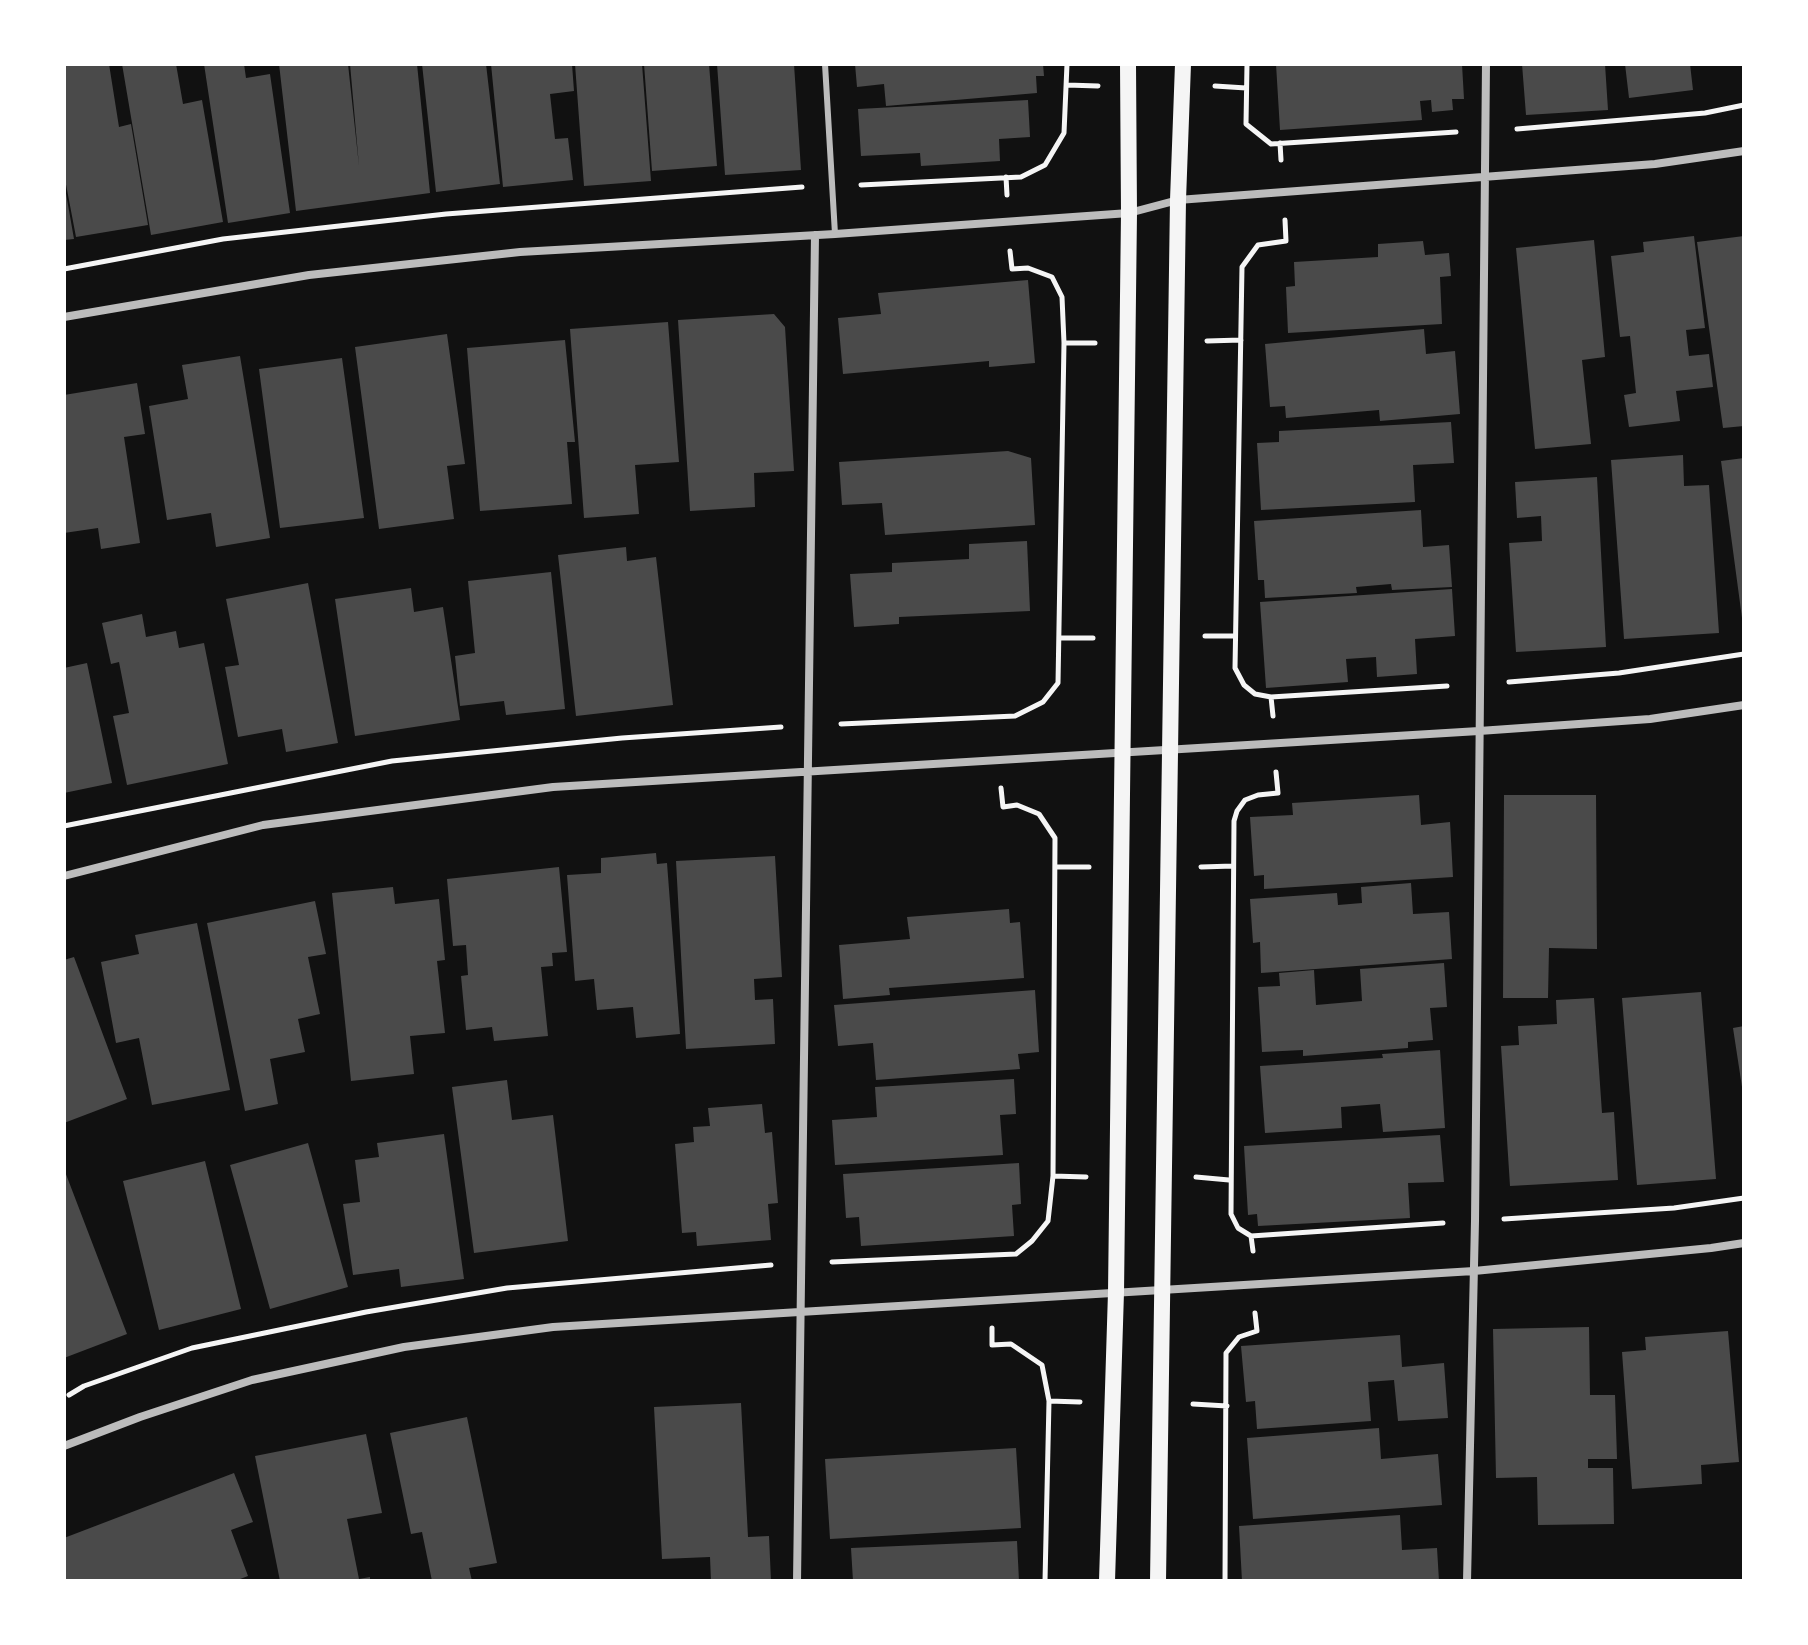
<!DOCTYPE html>
<style>
body{margin:0}
#map{position:relative;width:1808px;height:1645px;overflow:hidden;background:#111;font-family:"Fira Sans",sans-serif}
canvas{display:block}
.frame{position:absolute;inset:0;border:66px solid #fff;pointer-events:none}
</style>
<div id="map">
<canvas width="1808" height="1645"></canvas>
<div class="frame"></div>
</div>
<script>
const g = document.querySelector('canvas').getContext('2d');
g.lineJoin = 'round';
function fill(path, color) { g.fillStyle = color; g.fill(path, 'evenodd'); }
const shape = rows => new Path2D(rows.map(r => 'M' + r).join(''));
function strokePath(path, color, width, dash) { g.strokeStyle = color; g.lineWidth = width; g.lineCap = dash ? 'butt' : 'round'; g.setLineDash(dash || []); g.stroke(path); }
const building = shape([
 [64,64,109,64,119,127,131,124,148,225,76,237,64,174],
 [122,64,176,64,183,104,202,100,223,222,151,235],
 [204,64,244,64,246,78,270,74,290,213,228,223],
 [279,64,348,64,359,166,350,64,417,64,430,193,296,211],
 [422,64,486,64,500,184,436,192],
 [491,64,572,64,574,91,550,94,555,139,568,138,573,180,503,187],
 [575,64,642,64,651,181,584,186],
 [644,64,709,64,717,166,652,171],
 [717,64,794,64,801,170,725,175],
 [855,64,1043,64,1044,76,1036,76,1037,93,886,106,884,84,857,87],
 [1276,64,1462,64,1464,99,1452,99,1453,110,1432,112,1431,100,1420,101,1422,120,1280,130],
 [1522,64,1605,64,1608,110,1526,115],
 [1625,64,1690,64,1693,90,1629,98],
 [1028,100,1030,137,999,139,1000,161,921,166,920,153,861,156,858,109],
 [64,182,74,239,64,240],
 [1694,236,1705,328,1686,330,1689,356,1709,354,1713,387,1676,391,1680,421,1629,427,1624,395,1636,393,1630,336,1620,337,1611,256,1644,252,1643,242],
 [1744,236,1744,426,1723,428,1697,242],
 [1594,240,1605,357,1582,360,1591,444,1535,449,1516,248],
 [1423,241,1425,255,1449,253,1451,276,1440,277,1442,324,1288,333,1286,287,1295,286,1294,262,1378,257,1378,244],
 [1028,280,1035,363,989,367,989,361,843,374,838,318,881,314,878,293],
 [774,314,785,327,794,471,754,473,755,507,690,511,678,320],
 [668,322,679,462,635,465,639,514,584,518,570,329],
 [1424,329,1426,354,1455,351,1460,414,1380,421,1379,410,1286,418,1285,406,1270,407,1265,344],
 [447,334,465,464,447,466,454,519,379,529,355,347],
 [565,340,575,442,567,442,572,504,480,511,467,348],
 [240,356,270,538,216,547,211,513,167,520,149,406,188,399,182,365],
 [342,358,364,518,280,528,259,369],
 [137,383,145,434,124,437,140,543,101,549,98,528,64,533,64,395],
 [1451,422,1454,463,1413,465,1415,502,1261,510,1257,443,1279,442,1279,431],
 [1008,451,1031,458,1035,525,885,535,882,503,842,505,839,462],
 [1683,455,1684,486,1709,485,1719,633,1624,639,1611,460],
 [1744,458,1744,618,1742,618,1721,461],
 [1597,477,1606,647,1516,652,1509,543,1542,541,1541,516,1517,518,1515,482],
 [1421,510,1423,547,1449,545,1452,587,1392,590,1391,584,1356,587,1357,593,1265,598,1264,580,1258,580,1254,521],
 [1027,541,1030,611,899,617,899,624,854,627,850,574,892,572,892,563,969,559,969,544],
 [626,547,627,561,656,557,673,705,576,716,558,555],
 [551,572,565,709,506,715,504,701,460,706,455,656,475,653,468,581],
 [308,583,338,743,286,752,282,729,238,737,225,667,239,665,226,599],
 [411,588,414,612,443,607,460,720,355,736,335,599],
 [1452,589,1455,636,1415,639,1417,674,1377,677,1376,657,1346,659,1348,682,1266,688,1260,602],
 [142,614,146,637,176,631,179,648,204,643,228,764,127,785,113,716,129,713,119,662,111,664,102,623],
 [87,663,112,783,64,793,64,668],
 [1419,795,1421,825,1450,822,1453,877,1264,889,1264,875,1254,876,1250,817,1293,815,1292,803],
 [1504,795,1596,795,1597,949,1549,948,1548,998,1503,998],
 [656,853,657,864,667,863,680,1034,636,1038,633,1007,597,1010,594,979,575,981,567,875,601,873,601,858],
 [775,856,782,977,754,979,755,1000,773,999,775,1044,686,1049,676,861],
 [559,867,567,952,552,953,553,966,541,967,548,1036,494,1041,492,1027,466,1030,461,976,468,975,466,945,453,946,447,879],
 [1411,883,1413,914,1449,912,1452,959,1261,973,1260,942,1253,943,1250,899,1337,893,1338,905,1362,903,1361,887],
 [393,887,395,904,439,899,445,960,437,961,445,1033,410,1036,414,1074,351,1081,332,893],
 [315,901,326,954,308,957,320,1014,298,1019,305,1052,270,1059,278,1104,245,1111,207,923],
 [1009,909,1010,923,1020,922,1024,978,889,988,890,995,843,999,839,945,910,939,907,917],
 [197,923,230,1090,152,1105,139,1038,116,1043,101,962,139,954,135,935],
 [74,957,127,1099,64,1123,64,960],
 [1444,963,1447,1007,1430,1008,1433,1040,1408,1042,1408,1048,1303,1056,1303,1050,1262,1052,1258,987,1280,986,1279,973,1314,970,1316,1005,1362,1001,1360,969],
 [1035,990,1039,1052,1018,1054,1020,1069,876,1080,873,1043,838,1046,834,1005],
 [1701,992,1716,1179,1637,1185,1622,998],
 [1594,998,1602,1113,1614,1112,1618,1180,1510,1186,1501,1046,1519,1045,1518,1026,1557,1024,1556,1000],
 [1744,1026,1744,1086,1742,1087,1733,1028],
 [1440,1050,1445,1128,1383,1132,1380,1104,1341,1107,1342,1128,1265,1133,1260,1066,1383,1058,1382,1054],
 [1014,1079,1016,1114,1000,1115,1003,1155,835,1165,832,1120,877,1117,875,1087],
 [507,1080,512,1120,553,1115,568,1241,474,1253,452,1087],
 [762,1104,765,1133,772,1132,778,1203,768,1204,771,1240,697,1246,696,1232,682,1233,675,1144,694,1142,693,1127,710,1126,708,1108],
 [444,1134,464,1279,401,1287,399,1269,353,1275,343,1204,360,1202,355,1160,379,1157,377,1143],
 [1440,1135,1444,1182,1408,1183,1410,1218,1258,1226,1257,1214,1248,1215,1244,1146],
 [308,1143,348,1287,270,1309,230,1165],
 [205,1161,241,1309,159,1330,123,1181],
 [1019,1163,1021,1204,1012,1205,1014,1236,861,1246,859,1217,846,1218,843,1174],
 [64,1169,127,1334,64,1358],
 [1589,1327,1590,1395,1615,1395,1617,1459,1588,1459,1588,1468,1613,1468,1614,1524,1538,1525,1537,1477,1496,1478,1493,1329],
 [1728,1331,1739,1462,1701,1465,1702,1484,1632,1489,1622,1352,1646,1350,1645,1337],
 [1400,1335,1402,1367,1444,1363,1448,1418,1398,1421,1394,1380,1368,1382,1371,1421,1257,1429,1255,1401,1246,1402,1241,1346],
 [741,1403,748,1537,769,1536,771,1581,711,1581,710,1557,662,1559,654,1407],
 [467,1417,497,1563,469,1568,472,1581,432,1581,422,1532,411,1534,390,1433],
 [1379,1428,1381,1459,1438,1454,1442,1505,1253,1519,1247,1438],
 [366,1434,382,1513,347,1519,359,1579,370,1577,370,1581,280,1581,255,1456],
 [1016,1448,1021,1528,830,1539,825,1459],
 [234,1473,253,1522,231,1530,248,1576,235,1581,64,1581,64,1538],
 [1400,1515,1402,1550,1437,1548,1439,1581,1242,1581,1239,1526],
 [1017,1541,1019,1581,853,1581,851,1548]
]);
const path = shape([
 [1247,64,1246,124,1271,144,1456,132],
 [1067,85,1098,86],
 [1215,86,1246,88],
 [1517,129,1705,113,1744,105],
 [1280,143,1281,160],
 [1006,177,1007,195],
 [861,185,1021,177,1045,165,1064,133,1067,64],
 [1285,220,1286,241,1258,245,1242,267,1235,668,1244,685,1255,694,1271,697,1447,686],
 [64,269,223,239,446,214,802,187],
 [1207,341,1241,340],
 [1064,343,1095,343],
 [1205,636,1235,636],
 [1059,638,1093,638],
 [1509,682,1619,673,1744,654],
 [1271,697,1273,716],
 [841,724,1015,716,1043,702,1058,683,1064,343,1062,297,1052,277,1028,268,1012,269,1010,251],
 [1276,772,1278,793,1258,795,1245,800,1237,811,1234,821,1231,1214,1238,1228,1251,1236,1443,1223],
 [64,826,392,761,622,738,781,727],
 [1056,867,1089,867],
 [1201,867,1233,866],
 [1053,1176,1086,1177],
 [1196,1177,1229,1180],
 [1504,1219,1674,1208,1744,1198],
 [1251,1236,1253,1251],
 [832,1262,1016,1254,1032,1241,1048,1221,1053,1176,1055,838,1039,814,1017,805,1003,807,1001,788],
 [992,1328,992,1345,1011,1344,1042,1365,1049,1401,1045,1581],
 [69,1395,84,1386,192,1348,366,1312,507,1288,771,1265],
 [1049,1401,1080,1402],
 [1193,1404,1227,1406],
 [1225,1581,1226,1353,1239,1337,1257,1331,1255,1313]
]);
const service = shape([
 [825,64,835,234]
]);
const minor = shape([
 [64,317,309,275,520,252,835,234,1129,213,1178,200,1655,164,1744,151],
 [64,876,263,825,553,787,1479,731,1650,719,1744,705],
 [64,1446,140,1417,252,1380,404,1347,553,1327,1474,1271,1711,1248,1744,1243],
 [797,1581,815,235],
 [1467,1581,1475,1221,1486,64]
]);
const secondary = shape([
 [1107,1581,1116,1292,1129,213,1128,64],
 [1158,1581,1178,200,1183,64]
]);
fill(building, '#4a4a4a');
strokePath(path, '#f5f5f5', 5);
strokePath(service, '#bcbcbc', 6);
strokePath(minor, '#bcbcbc', 8);
strokePath(secondary, '#f5f5f5', 16);
</script>
